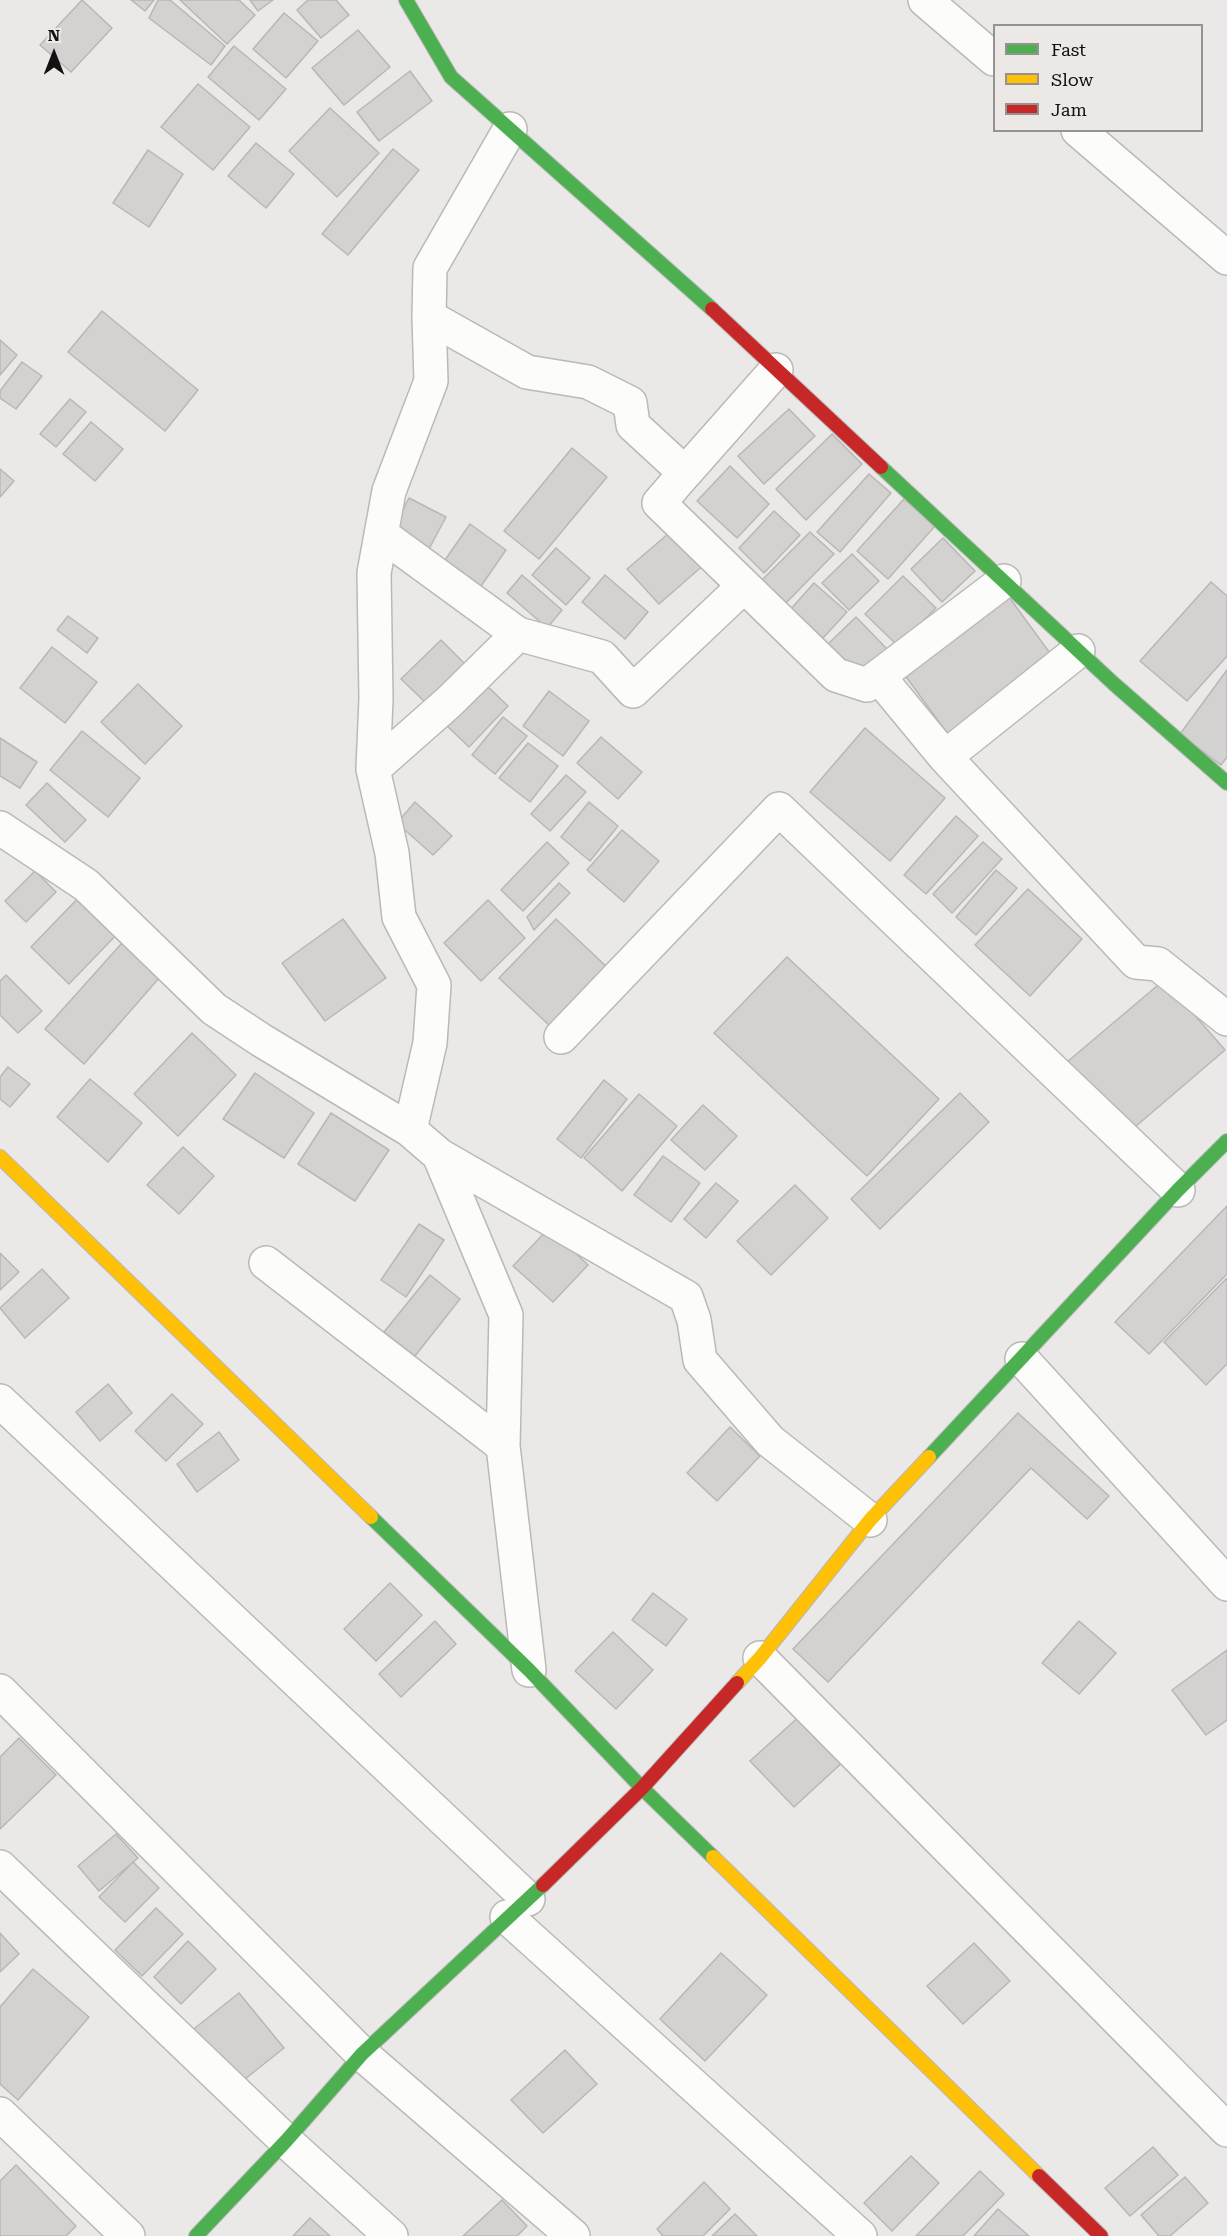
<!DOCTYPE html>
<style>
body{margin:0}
#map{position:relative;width:1227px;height:2236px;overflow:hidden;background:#ebe9e7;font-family:"Roboto Serif",serif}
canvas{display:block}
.legend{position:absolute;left:993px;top:24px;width:210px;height:108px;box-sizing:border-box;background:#ece8e6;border:2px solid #959291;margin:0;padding:8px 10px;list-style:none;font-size:18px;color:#131111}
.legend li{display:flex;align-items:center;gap:12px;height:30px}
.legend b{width:30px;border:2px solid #959291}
.north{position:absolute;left:24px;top:24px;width:60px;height:60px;-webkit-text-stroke:4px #ece8e6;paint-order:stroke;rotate:0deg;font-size:16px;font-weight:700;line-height:24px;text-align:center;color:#131111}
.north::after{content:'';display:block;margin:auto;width:21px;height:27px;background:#131111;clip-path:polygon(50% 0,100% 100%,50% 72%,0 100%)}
</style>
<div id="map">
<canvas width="1227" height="2236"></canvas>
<ul class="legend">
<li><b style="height:8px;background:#4caf50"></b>Fast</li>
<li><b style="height:8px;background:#ffc107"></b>Slow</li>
<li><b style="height:8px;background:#c62828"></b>Jam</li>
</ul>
<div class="north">N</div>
</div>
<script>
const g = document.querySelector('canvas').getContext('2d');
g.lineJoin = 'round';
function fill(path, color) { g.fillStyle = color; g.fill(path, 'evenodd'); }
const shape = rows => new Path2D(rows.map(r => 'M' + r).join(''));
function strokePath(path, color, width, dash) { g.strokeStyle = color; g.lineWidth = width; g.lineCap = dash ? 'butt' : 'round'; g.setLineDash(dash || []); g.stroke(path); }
const building = shape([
 [82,0,112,28,71,72,40,45,82,0],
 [131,0,154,0,145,11,131,0],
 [158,0,170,0,225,46,211,65,149,18,158,0],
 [180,0,239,0,255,15,227,44,180,0],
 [250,0,273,0,258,11,250,0],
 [308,0,336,0,349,15,321,38,297,10,308,0],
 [284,13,318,41,286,78,253,49,284,13],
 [358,30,390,67,344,105,312,68,358,30],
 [234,46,286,89,259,120,208,77,234,46],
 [410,71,432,101,379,141,357,112,410,71],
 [198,84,250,127,213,170,161,127,198,84],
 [330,108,379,153,337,197,289,151,330,108],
 [256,143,294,174,266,208,228,176,256,143],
 [393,149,419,170,348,255,322,234,393,149],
 [148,150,183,174,149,227,113,203,148,150],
 [102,311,198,390,165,431,68,352,102,311],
 [0,340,17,355,0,375,0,340],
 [22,362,42,376,16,409,0,398,0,391,22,362],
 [70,399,86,412,56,447,40,434,70,399],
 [789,409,815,436,764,484,738,456,789,409],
 [91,422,123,449,95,481,63,454,91,422],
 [832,434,862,464,806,520,776,489,832,434],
 [572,448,607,477,539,559,504,531,572,448],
 [730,466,769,504,737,538,697,501,730,466],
 [0,469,14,481,0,497,0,469],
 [869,474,891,493,840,552,817,532,869,474],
 [409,498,446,517,429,549,392,530,409,498],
 [904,499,935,526,888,579,857,551,904,499],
 [774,511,800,535,764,573,739,548,774,511],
 [470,524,506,550,481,586,445,560,470,524],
 [675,528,706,563,659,604,627,569,675,528],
 [810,532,834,554,783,606,759,583,810,532],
 [943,538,975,571,942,602,911,569,943,538],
 [556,548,590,578,566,605,532,575,556,548],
 [852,554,879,581,849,610,822,583,852,554],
 [522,575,562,610,547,628,507,593,522,575],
 [605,575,648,612,625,639,582,602,605,575],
 [903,576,936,608,898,646,865,614,903,576],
 [1211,582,1227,596,1227,656,1187,701,1140,661,1211,582],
 [814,583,847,612,823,638,790,610,814,583],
 [1009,597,1055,660,950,737,904,674,1009,597],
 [68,616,98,638,87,653,57,630,68,616],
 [856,617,887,649,859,675,828,644,856,617],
 [441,640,465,664,425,702,401,679,441,640],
 [52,647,97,682,65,723,20,688,52,647],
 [1227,670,1227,757,1221,765,1180,734,1227,670],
 [483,682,508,706,469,747,444,723,483,682],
 [138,684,182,726,145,764,101,722,138,684],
 [549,691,589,721,563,756,523,726,549,691],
 [503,717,527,736,495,774,472,755,503,717],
 [865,728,945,798,890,861,810,792,865,728],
 [82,731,140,778,108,817,50,770,82,731],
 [601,737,642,772,618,799,577,763,601,737],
 [0,738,37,762,20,788,0,776,0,738],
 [528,743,558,766,530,802,499,778,528,743],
 [566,775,586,792,550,831,531,814,566,775],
 [47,783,86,820,65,842,26,805,47,783],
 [415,802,452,836,433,855,397,823,415,802],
 [589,802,618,826,590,861,561,837,589,802],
 [956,816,978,836,926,894,904,875,956,816],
 [622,830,659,861,624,902,587,870,622,830],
 [547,842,569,863,523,911,501,890,547,842],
 [983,842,1002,859,952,913,933,894,983,842],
 [996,870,1017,888,976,935,956,917,996,870],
 [35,871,56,892,26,922,5,901,35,871],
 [559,883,570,893,534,930,527,917,559,883],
 [1028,889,1082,939,1030,996,975,945,1028,889],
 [83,893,122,929,69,984,31,947,83,893],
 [488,900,525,938,481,981,444,943,488,900],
 [343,919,386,978,325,1021,282,963,343,919],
 [556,919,608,968,551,1027,499,978,556,919],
 [122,943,160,977,84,1064,45,1029,122,943],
 [787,957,939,1099,867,1176,714,1033,787,957],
 [6,975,42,1011,18,1033,0,1015,0,981,6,975],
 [1164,980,1225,1050,1128,1133,1067,1062,1164,980],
 [192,1033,236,1075,178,1136,134,1094,192,1033],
 [8,1067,30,1084,10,1107,0,1099,0,1077,8,1067],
 [255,1073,314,1113,284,1158,223,1119,255,1073],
 [90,1079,142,1123,108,1162,57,1117,90,1079],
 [604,1080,627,1099,581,1158,557,1139,604,1080],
 [960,1093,989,1122,880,1229,851,1199,960,1093],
 [639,1094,677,1126,622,1191,584,1158,639,1094],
 [703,1105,737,1136,705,1170,671,1140,703,1105],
 [331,1113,389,1150,355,1201,298,1164,331,1113],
 [183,1147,214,1176,179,1214,147,1185,183,1147],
 [663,1156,700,1183,671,1222,634,1195,663,1156],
 [716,1183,738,1201,706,1238,684,1219,716,1183],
 [795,1185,828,1218,771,1275,737,1241,795,1185],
 [1227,1206,1227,1274,1149,1354,1115,1322,1227,1206],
 [419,1224,444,1240,406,1297,381,1280,419,1224],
 [549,1228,588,1265,553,1302,513,1266,549,1228],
 [0,1253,19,1272,0,1290,0,1253],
 [42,1269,69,1298,25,1338,0,1308,42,1269],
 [430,1275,460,1299,415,1356,384,1332,430,1275],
 [1227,1278,1227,1364,1206,1385,1164,1342,1227,1278],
 [108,1384,132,1413,100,1441,76,1412,108,1384],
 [172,1394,203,1424,166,1461,135,1431,172,1394],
 [1018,1413,1109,1496,1087,1519,1031,1468,828,1682,793,1649,1018,1413],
 [730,1427,760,1456,717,1501,687,1473,730,1427],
 [219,1432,239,1460,197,1492,177,1464,219,1432],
 [390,1583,422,1615,376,1661,344,1629,390,1583],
 [653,1593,687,1619,666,1646,632,1620,653,1593],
 [435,1621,456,1644,401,1697,379,1674,435,1621],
 [1079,1621,1116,1653,1079,1694,1042,1663,1079,1621],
 [613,1632,653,1670,616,1709,575,1671,613,1632],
 [1227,1650,1227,1720,1206,1735,1172,1690,1227,1650],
 [803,1713,845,1760,794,1807,750,1761,803,1713],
 [19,1738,56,1775,0,1829,0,1757,19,1738],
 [116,1834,138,1858,99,1891,78,1866,116,1834],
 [133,1862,159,1888,125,1922,99,1897,133,1862],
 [156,1908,183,1934,142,1976,115,1950,156,1908],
 [0,1933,19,1954,0,1972,0,1933],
 [188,1941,216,1969,181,2004,154,1977,188,1941],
 [974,1943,1010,1981,963,2024,927,1986,974,1943],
 [721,1953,767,1995,705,2061,660,2019,721,1953],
 [33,1969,89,2017,18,2100,0,2084,0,2007,33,1969],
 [239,1993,284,2048,235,2087,190,2032,239,1993],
 [565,2050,597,2084,543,2133,511,2100,565,2050],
 [1153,2147,1178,2175,1130,2216,1105,2188,1153,2147],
 [911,2156,939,2183,892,2231,864,2203,911,2156],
 [16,2165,76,2226,66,2236,0,2236,0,2181,16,2165],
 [980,2171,1004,2194,963,2236,916,2236,980,2171],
 [1185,2177,1208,2203,1170,2236,1159,2236,1141,2215,1185,2177],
 [704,2182,730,2209,703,2236,663,2236,657,2229,704,2182],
 [502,2200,527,2226,517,2236,463,2236,502,2200],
 [998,2209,1029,2236,974,2236,998,2209],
 [735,2214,757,2236,712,2236,735,2214],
 [310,2218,330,2236,293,2236,310,2218]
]);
const street = shape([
 [925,0,994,59],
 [510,129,430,268,429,317,527,372,588,382,630,403,633,425,685,473,776,370],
 [1078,130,1227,258],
 [685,473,659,503,836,675,867,685,1004,581],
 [381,534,518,634,602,657,633,691,744,586],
 [879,677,945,757,1136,962,1158,964,1227,1019],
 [945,757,1078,651],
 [373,769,449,702,518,634],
 [0,828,86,885,214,1009,261,1040,410,1130,439,1155,686,1297,694,1320,700,1360,770,1441,870,1520],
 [561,1037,779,809,1178,1190],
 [410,1130,430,1043,434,985,399,917,392,853,373,769,376,699,374,573,389,491,431,381,429,317],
 [439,1155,506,1315,503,1446,529,1670],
 [266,1263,503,1446],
 [1022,1359,1227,1584],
 [0,1401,528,1899],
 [760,1658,1227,2130],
 [0,1691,362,2054,573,2236],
 [0,1867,286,2141,391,2236],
 [507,1917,860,2236],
 [0,2114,128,2236]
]);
const fast = shape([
 [406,0,451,77,712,309],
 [881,467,1113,683,1227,783],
 [929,1457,1178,1190,1227,1141],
 [371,1517,529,1670,642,1788,713,1857],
 [196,2236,286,2141,362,2054,543,1885]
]);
const slow = shape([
 [0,1157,371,1517],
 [737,1683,760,1658,870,1520,929,1457],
 [713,1857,1039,2176]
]);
const jam = shape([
 [712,309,881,467],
 [543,1885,642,1788,737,1683],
 [1039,2176,1101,2236]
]);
fill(building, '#d3d2d1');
strokePath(building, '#b9b7b6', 1.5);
strokePath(street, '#bab9b8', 36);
strokePath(fast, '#bab9b8', 16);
strokePath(slow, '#bab9b8', 16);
strokePath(jam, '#bab9b8', 16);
strokePath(street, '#fcfcfb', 33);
strokePath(fast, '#4caf50', 14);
strokePath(slow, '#ffc107', 14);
strokePath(jam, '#c62828', 14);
</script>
